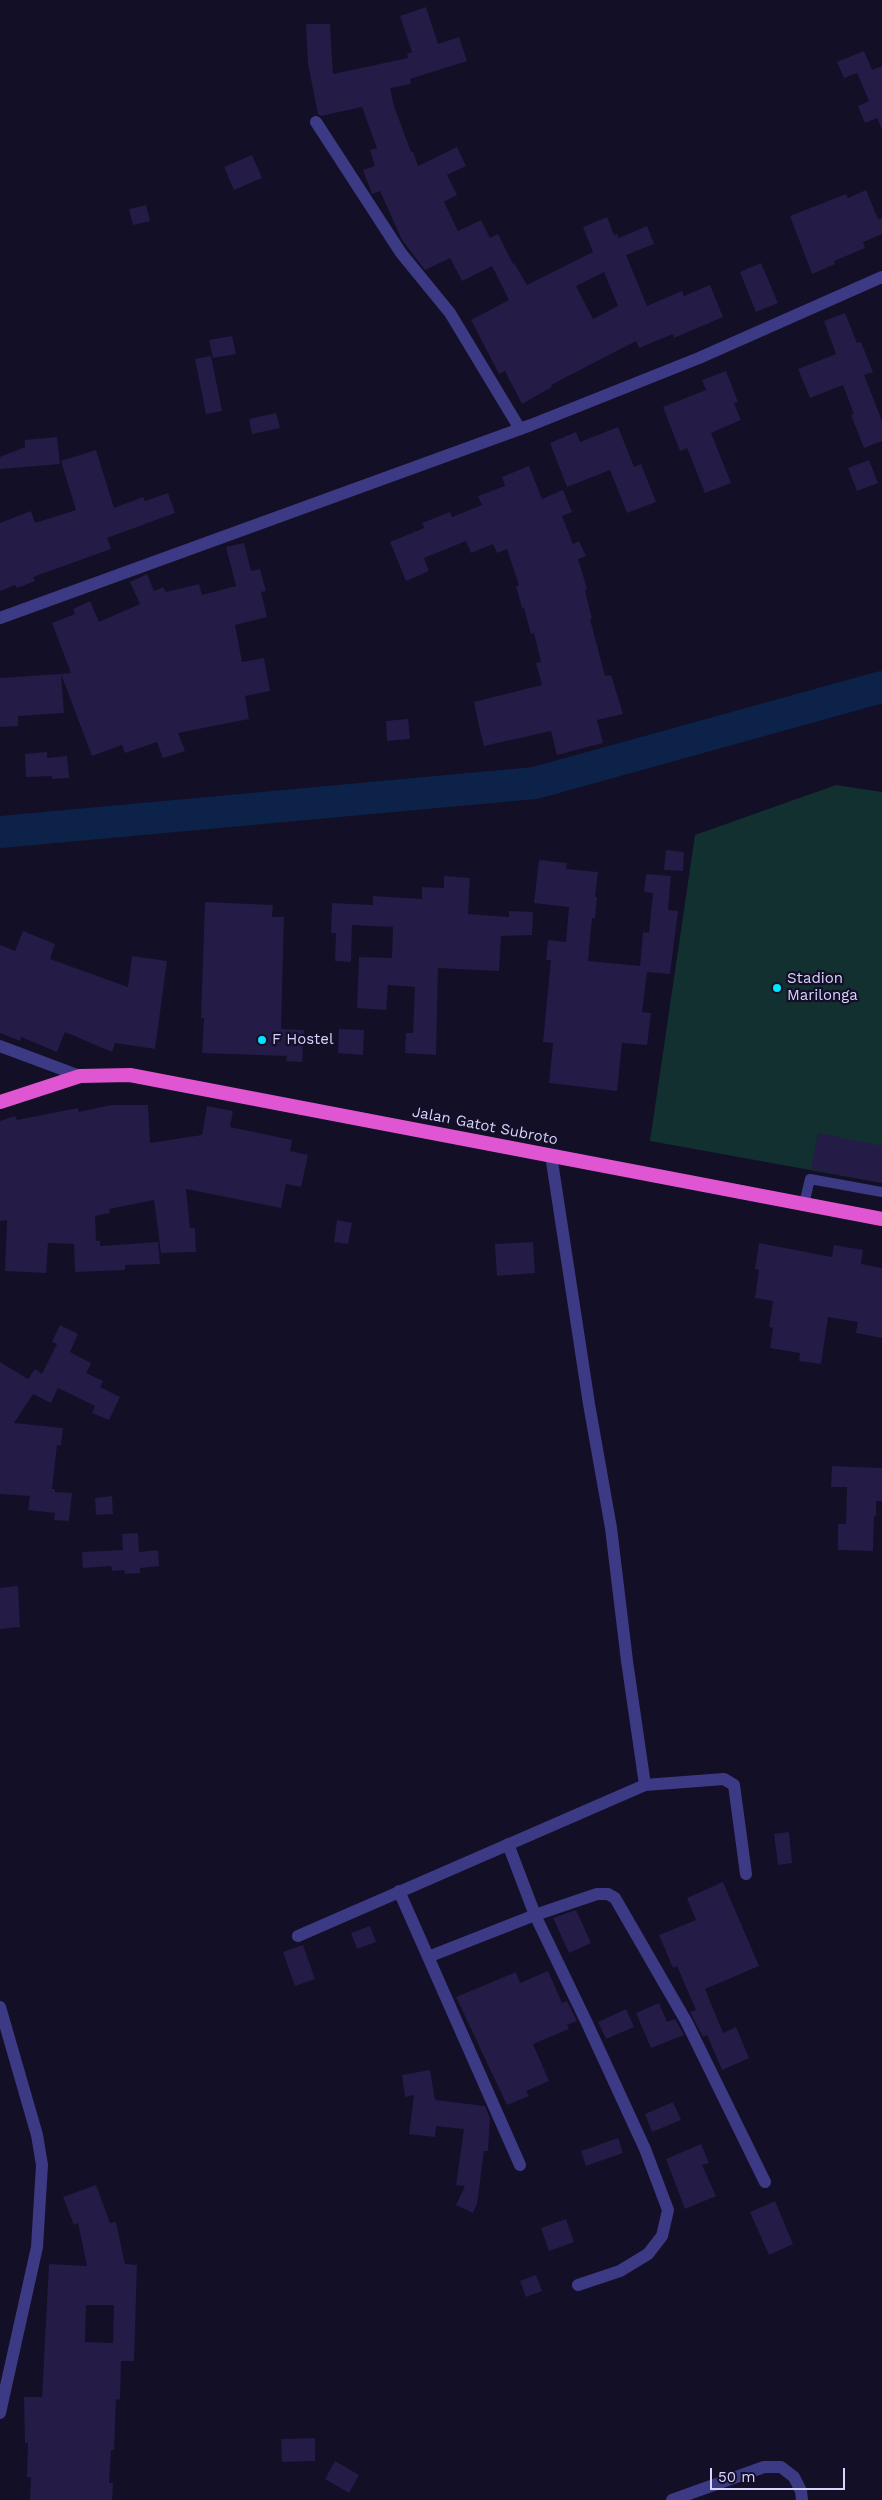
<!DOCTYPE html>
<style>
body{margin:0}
#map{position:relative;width:882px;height:2500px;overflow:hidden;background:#130f26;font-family:"Work Sans",sans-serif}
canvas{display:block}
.scale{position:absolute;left:710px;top:2468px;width:135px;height:22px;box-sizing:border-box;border:2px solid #d9d4ff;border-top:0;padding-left:6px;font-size:15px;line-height:18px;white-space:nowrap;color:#d9d4ff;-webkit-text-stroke:4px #130f26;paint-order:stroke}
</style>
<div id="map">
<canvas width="882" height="2500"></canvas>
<div class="scale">50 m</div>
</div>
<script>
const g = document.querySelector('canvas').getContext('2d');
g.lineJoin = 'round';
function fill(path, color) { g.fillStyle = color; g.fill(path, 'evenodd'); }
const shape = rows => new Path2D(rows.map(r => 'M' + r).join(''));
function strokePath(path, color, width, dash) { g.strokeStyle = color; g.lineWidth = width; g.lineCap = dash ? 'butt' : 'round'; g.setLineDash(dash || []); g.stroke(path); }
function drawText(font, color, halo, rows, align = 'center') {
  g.font = font + ' "Work Sans",sans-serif'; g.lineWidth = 4.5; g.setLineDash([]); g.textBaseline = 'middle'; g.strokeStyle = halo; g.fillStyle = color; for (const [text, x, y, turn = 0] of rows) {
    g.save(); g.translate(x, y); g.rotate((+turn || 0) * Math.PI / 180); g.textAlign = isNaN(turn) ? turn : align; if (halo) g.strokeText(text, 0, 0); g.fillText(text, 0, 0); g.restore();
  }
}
const green = shape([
 [836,785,882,792,882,1183,650,1141,695,835]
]);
const river = shape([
 [0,832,535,783,882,687]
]);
const building = shape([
 [426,7,438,44,459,37,467,61,410,79,411,84,390,88,394,106,411,152,413,152,418,166,457,147,466,166,447,175,457,195,444,202,458,231,481,220,490,238,498,234,513,264,514,263,527,285,593,252,583,227,607,217,614,235,617,234,619,238,647,226,654,244,626,255,647,306,682,291,684,296,710,285,723,317,674,338,673,334,639,348,636,341,551,385,552,387,522,404,505,371,499,374,471,320,509,300,492,266,462,281,450,258,425,270,402,240,380,191,372,194,363,170,375,166,370,150,377,148,362,107,321,116,318,114,308,64,306,24,330,24,333,74,408,58,407,54,412,52,400,16],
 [604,272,618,306,593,319,576,286],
 [864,51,872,70,882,66,882,130,877,118,865,123,858,106,869,101,857,73,844,78,837,62],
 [252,155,262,178,234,190,224,167],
 [866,190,878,219,882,218,882,234,863,242,865,248,834,261,835,264,812,274,790,216,846,194,848,198],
 [146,205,150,221,133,225,129,209],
 [761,263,778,303,756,312,740,272],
 [845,313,857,343,861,342,873,372,864,375,882,421,882,441,864,448,851,415,854,414,843,385,810,398,798,369,836,354,824,321],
 [232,336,236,354,213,358,209,340],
 [211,356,222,411,206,414,195,359],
 [726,371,738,402,734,403,741,420,711,433,731,483,705,493,687,448,680,451,663,407,706,390,702,380],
 [276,413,280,428,252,434,249,419],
 [618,427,634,467,641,464,656,502,627,513,610,470,567,487,550,443,576,432,580,442],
 [57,437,60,464,0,469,0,457,25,447,25,440],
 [96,450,114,508,143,497,145,501,168,493,175,513,107,538,111,549,33,577,35,581,17,588,15,585,0,591,0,523,31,511,35,523,76,510,61,461],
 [869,460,878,483,857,491,848,468],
 [529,466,542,499,563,490,572,512,562,516,573,544,579,541,586,556,578,559,587,589,585,590,592,619,590,619,605,676,611,675,623,714,597,720,603,743,557,755,551,731,484,746,479,726,474,702,542,685,536,663,541,662,534,633,531,634,524,608,522,608,516,586,519,585,507,549,497,553,493,544,471,553,466,541,424,558,429,571,406,581,390,542,424,528,422,523,450,512,452,517,482,505,478,496,505,486,502,477],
 [244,543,251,571,260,569,266,591,261,592,267,617,235,625,242,662,264,658,270,691,245,696,249,719,178,733,185,751,163,758,157,742,125,753,122,745,92,756,61,674,71,673,52,623,75,614,73,609,90,601,99,622,140,604,130,582,147,574,154,591,163,587,166,592,199,584,202,595,236,586,226,547],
 [61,674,64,713,18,716,18,726,0,727,0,678],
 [408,719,410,739,387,741,386,721],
 [47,752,47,758,67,756,69,778,52,779,52,776,26,777,25,754],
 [666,850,684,852,683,871,664,870],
 [539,860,567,863,566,869,598,872,595,897,597,897,595,918,592,918,588,961,640,966,643,932,649,933,653,893,644,892,646,874,671,876,668,910,678,911,670,974,647,972,642,1012,651,1013,647,1045,622,1043,617,1091,549,1083,553,1043,543,1042,551,960,546,960,548,940,566,942,569,907,534,903],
 [444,876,470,878,468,914,509,917,509,911,533,912,532,935,501,936,499,971,438,968,436,1055,405,1053,406,1033,413,1033,415,987,388,985,386,1010,357,1008,359,957,392,958,393,927,352,925,351,962,335,961,336,933,331,933,332,903,373,905,373,896,422,899,422,887,444,888],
 [205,902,273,905,272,917,284,917,281,1029,304,1030,302,1062,286,1061,287,1056,202,1053,204,1018,201,1018],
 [23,931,55,944,50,959,128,987,132,956,167,961,155,1049,115,1043,112,1052,65,1032,57,1052,21,1037,20,1041,0,1033,0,945,15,951],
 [339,1029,364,1030,363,1055,338,1053],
 [111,1105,148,1105,150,1143,202,1135,207,1106,233,1111,230,1127,292,1140,290,1151,308,1155,301,1187,286,1184,281,1208,186,1189,190,1228,195,1228,196,1252,161,1253,154,1200,109,1209,110,1213,95,1216,96,1241,100,1241,100,1246,158,1242,160,1264,125,1265,125,1270,75,1272,74,1244,48,1243,46,1273,5,1271,7,1220,0,1221,0,1121,15,1116,17,1120,78,1108,79,1112],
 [818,1133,882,1146,882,1183,811,1169],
 [337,1220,352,1223,348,1244,334,1242],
 [533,1242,535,1273,497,1276,495,1244],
 [759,1243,832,1257,834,1245,863,1250,861,1264,882,1268,882,1338,856,1333,858,1322,828,1317,821,1364,799,1361,800,1353,770,1348,773,1328,769,1327,773,1301,755,1298,759,1270,755,1269],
 [60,1325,78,1334,70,1352,91,1363,86,1373,103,1381,100,1387,120,1397,109,1420,92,1413,95,1406,58,1388,51,1403,33,1394,14,1423,63,1428,61,1445,57,1445,52,1489,55,1489,55,1492,72,1493,69,1521,54,1520,55,1513,28,1510,30,1496,0,1494,0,1362,28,1379,35,1369,42,1374,57,1344,52,1342],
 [832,1466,882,1468,882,1501,876,1501,876,1516,874,1516,873,1551,838,1550,838,1524,846,1524,847,1487,831,1487],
 [112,1496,113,1514,96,1515,95,1498],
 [138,1533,139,1552,158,1550,159,1566,140,1568,140,1573,125,1574,124,1570,112,1571,111,1566,83,1568,82,1552,123,1550,122,1534],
 [18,1586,20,1627,0,1629,0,1588],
 [789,1832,792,1863,778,1865,774,1834],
 [723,1882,759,1966,705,1989,723,2033,736,2027,749,2058,722,2070,707,2035,703,2037,690,2012,696,2010,677,1966,673,1968,659,1935,696,1920,687,1898],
 [576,1910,591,1943,569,1953,553,1918],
 [370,1926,376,1942,357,1949,351,1933],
 [303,1945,315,1979,295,1986,283,1952],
 [548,1971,562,2003,567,2001,577,2021,567,2025,569,2029,533,2044,549,2081,526,2091,529,2096,507,2105,456,1997,516,1972,520,1983],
 [659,2003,667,2022,675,2019,684,2035,651,2048,636,2013],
 [626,2009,634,2027,606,2039,598,2022],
 [430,2070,435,2100,485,2106,490,2118,488,2151,484,2151,477,2204,473,2213,456,2205,465,2186,456,2185,464,2129,436,2126,435,2137,409,2134,414,2095,405,2097,402,2075],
 [673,2102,681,2120,652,2132,645,2114],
 [618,2138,623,2153,586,2166,581,2151],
 [701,2144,709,2163,702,2165,716,2196,685,2209,666,2159],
 [96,2185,110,2223,116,2222,125,2264,137,2265,134,2361,121,2361,120,2400,116,2399,114,2450,111,2450,109,2483,113,2483,112,2500,30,2500,31,2477,27,2477,28,2443,25,2443,24,2397,42,2397,49,2264,87,2266,78,2223,74,2225,63,2197],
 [86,2305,114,2305,113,2343,85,2342],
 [775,2201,793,2244,769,2255,750,2212],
 [566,2219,574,2242,549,2251,541,2228],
 [536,2275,542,2291,526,2297,520,2281],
 [315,2438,315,2461,282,2462,281,2439],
 [335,2461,359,2475,349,2493,325,2479]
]);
const service = shape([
 [804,1204,810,1179,882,1192]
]);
const minor = shape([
 [316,122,401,253,450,313,520,429],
 [551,1155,589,1404,611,1528,627,1661,645,1785],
 [508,1844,535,1915,586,2021,645,2149,668,2210,662,2236,648,2254,620,2271,578,2285],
 [399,1891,520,2165],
 [298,1936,645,1785,724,1779,734,1785,746,1874],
 [428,1957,535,1915,597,1894,608,1894,615,1898,686,2021,765,2182],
 [0,2007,37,2135,42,2165,37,2247,0,2413],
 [672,2500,764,2467,781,2467,794,2477,801,2491,802,2500]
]);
const tertiary = shape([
 [0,618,531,425,699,358,882,277],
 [0,1046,80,1076]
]);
const trunk = shape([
 [0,1102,80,1076,130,1075,882,1219]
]);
const markers = [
 [777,988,5,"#00e5ff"],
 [262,1040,5,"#00e5ff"]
];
const poiNames = [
 ["Stadion",787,979],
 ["Marilonga",787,996],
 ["F Hostel",272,1040]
];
const streetNames = [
 ["Jalan Gatot Subroto",485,1126,11]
];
fill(green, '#12302f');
strokePath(river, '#0c2248', 32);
fill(building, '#241b47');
strokePath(service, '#3d3a85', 10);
strokePath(minor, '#3d3a85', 12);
strokePath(tertiary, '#3d3a85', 12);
strokePath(trunk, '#e055d1', 14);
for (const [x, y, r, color] of markers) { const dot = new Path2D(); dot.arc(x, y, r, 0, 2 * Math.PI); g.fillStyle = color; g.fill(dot); strokePath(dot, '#130f26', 2); }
drawText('15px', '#d9d4ff', '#130f26', poiNames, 'left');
drawText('15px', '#d9d4ff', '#130f26', streetNames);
</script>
